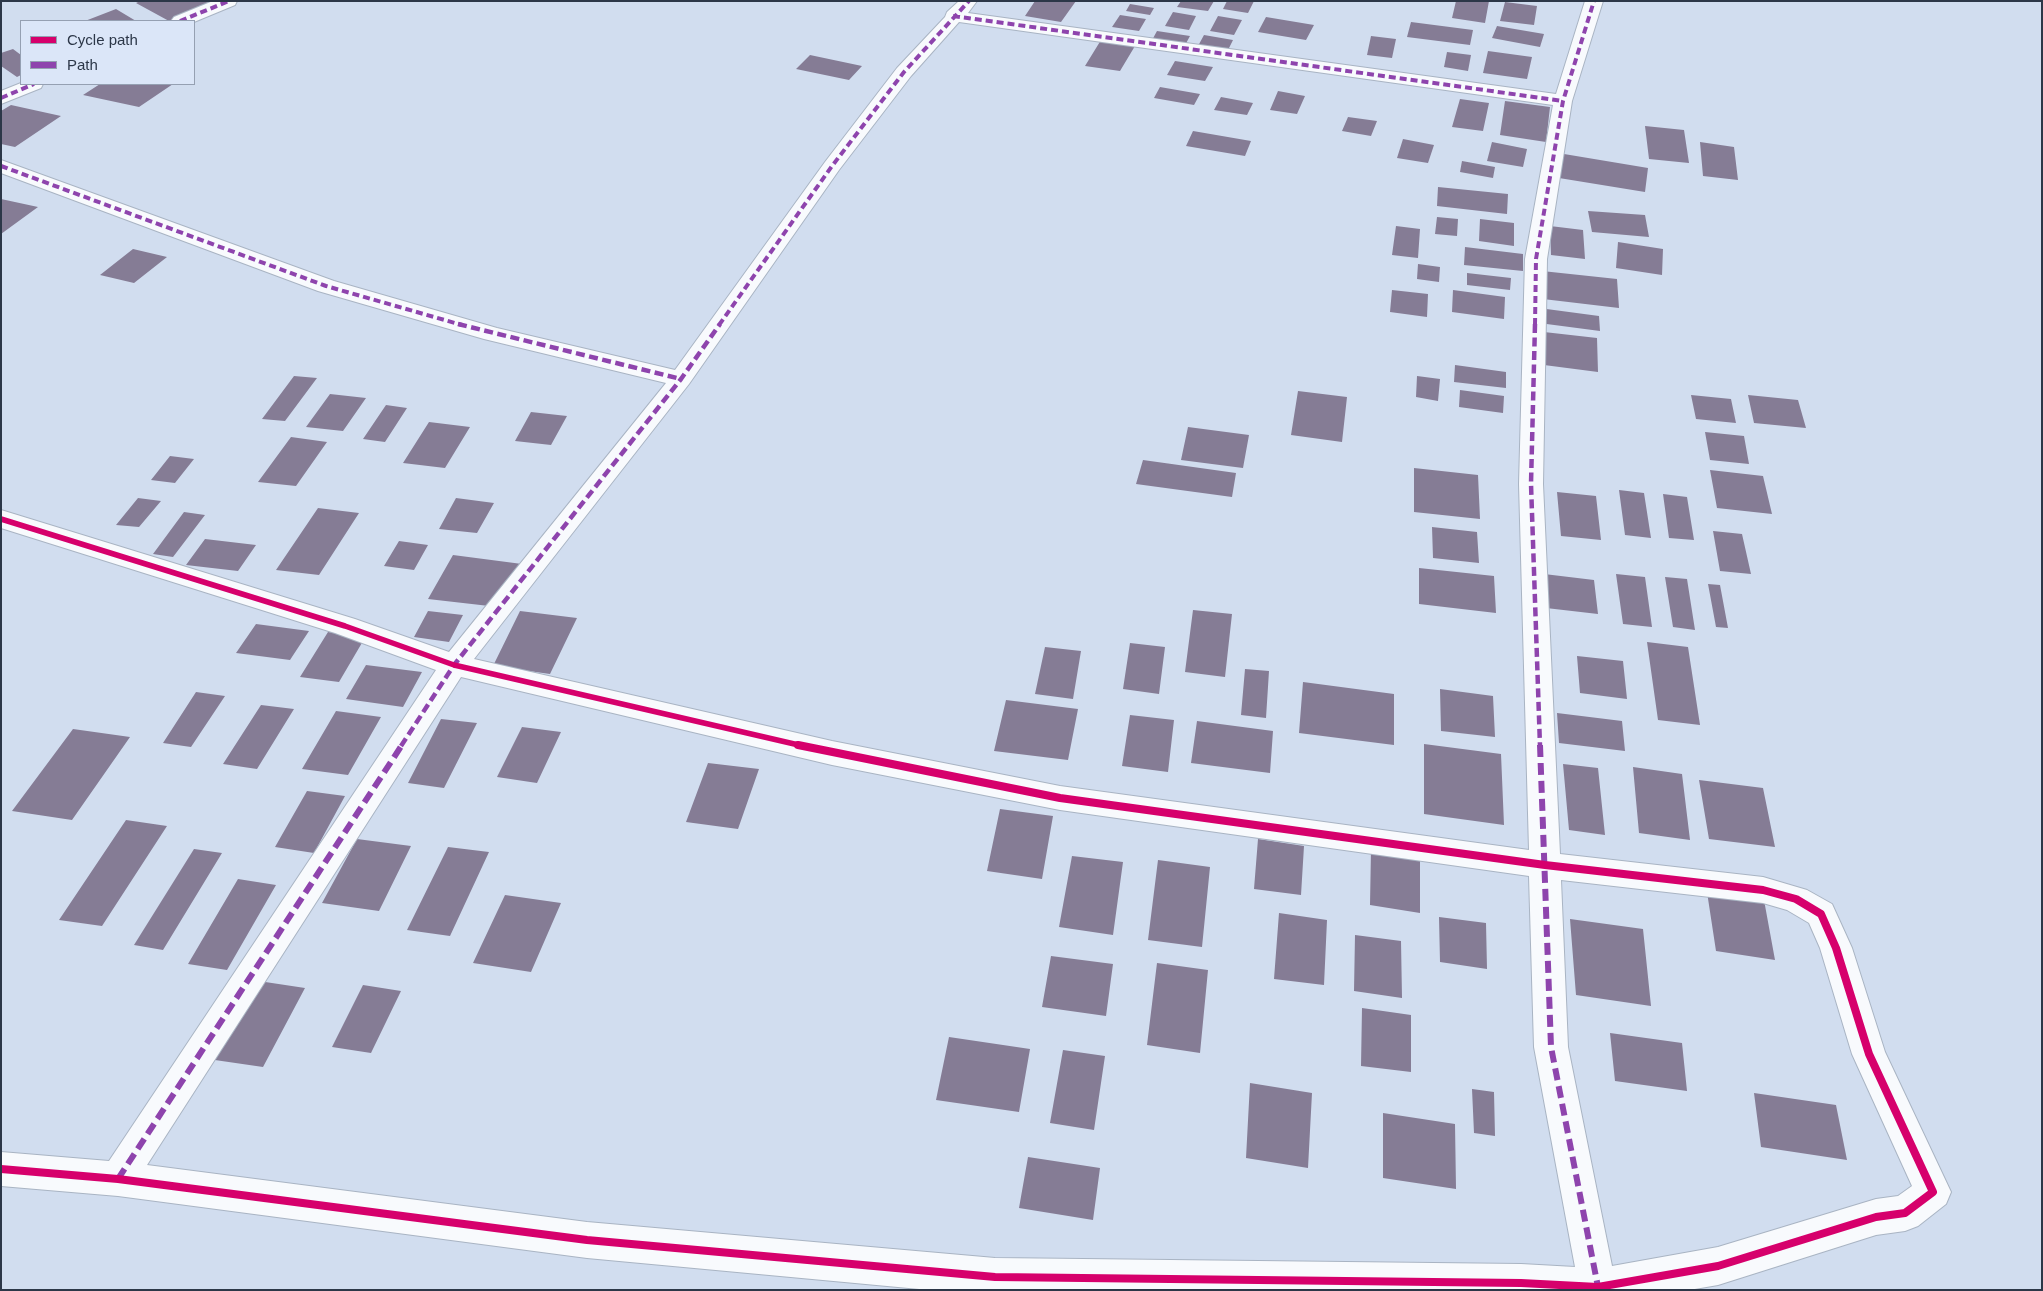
<!DOCTYPE html>
<style>
body{margin:0}
#map{position:relative;width:2043px;height:1291px;overflow:hidden;background:#d1ddef;font-family:Helvetica,sans-serif}
canvas{display:block}
.frame{position:absolute;inset:0;border:2px solid #2c3748;pointer-events:none}
.legend{position:absolute;left:20px;top:20px;width:175px;height:65px;box-sizing:border-box;background:#dbe6f8;border:1px solid #95a0b2;margin:0;padding:6px 9px;list-style:none;font-size:15px;color:#2c3748}
.legend li{display:flex;align-items:center;gap:10px;height:25px}
.legend b{width:25px;border:1px solid #95a0b2}
</style>
<div id="map">
<canvas width="2043" height="1291"></canvas>
<div class="frame"></div>
<ul class="legend">
<li><b style="height:6px;background:#d6006c"></b>Cycle path</li>
<li><b style="height:6px;background:#8e44ad"></b>Path</li>
</ul>
</div>
<script>
const g = document.querySelector('canvas').getContext('2d');
g.lineJoin = 'round';
function fill(path, color) { g.fillStyle = color; g.fill(path, 'evenodd'); }
const shape = rows => new Path2D(rows.map(r => 'M' + r).join(''));
function strokePath(path, color, width, dash) { g.strokeStyle = color; g.lineWidth = width; g.lineCap = dash ? 'butt' : 'round'; g.setLineDash(dash || []); g.stroke(path); }
const building = shape([
 [140,1,220,1,169,21,136,3],
 [1035,1,1076,1,1061,22,1025,16],
 [1181,1,1214,1,1208,11,1177,7],
 [1227,1,1254,1,1248,13,1223,9],
 [1456,1,1489,1,1485,23,1452,18],
 [1505,2,1537,6,1534,25,1500,21],
 [1130,4,1154,8,1150,15,1126,11],
 [116,9,136,21,85,21],
 [1173,12,1196,16,1189,30,1165,26],
 [1120,15,1146,19,1139,31,1112,27],
 [1218,16,1242,20,1234,35,1210,31],
 [1266,17,1314,25,1306,40,1258,32],
 [1411,22,1473,30,1470,45,1407,37],
 [1497,26,1544,34,1540,47,1492,38],
 [1157,31,1190,36,1184,47,1151,42],
 [1204,35,1233,40,1228,50,1198,46],
 [1371,36,1396,39,1392,58,1367,55],
 [1101,40,1135,46,1120,71,1085,66],
 [13,49,21,55,21,75,17,77,1,66,1,53],
 [1488,51,1532,57,1527,79,1483,73],
 [1447,52,1471,55,1468,71,1444,67],
 [810,55,862,66,849,80,796,69],
 [1175,61,1213,67,1205,81,1167,75],
 [100,84,173,84,139,107,83,95],
 [1160,87,1200,94,1194,105,1154,98],
 [1278,91,1305,96,1297,114,1270,110],
 [1221,97,1253,103,1247,115,1214,110],
 [1460,99,1489,103,1483,131,1452,127],
 [1505,101,1550,107,1546,142,1500,135],
 [11,105,61,116,15,147,1,144,1,111],
 [1348,117,1377,121,1371,136,1342,131],
 [1645,126,1684,130,1689,163,1649,159],
 [1193,131,1251,141,1245,156,1186,146],
 [1403,139,1434,145,1428,163,1397,158],
 [1492,142,1527,149,1523,167,1487,161],
 [1700,142,1734,147,1738,180,1703,176],
 [1564,154,1648,168,1645,192,1559,178],
 [1462,161,1495,167,1493,178,1460,172],
 [1438,187,1508,194,1507,214,1437,206],
 [1,199,38,207,1,234],
 [1588,211,1645,215,1649,237,1592,232],
 [1437,217,1458,219,1457,236,1435,234],
 [1480,219,1514,223,1514,246,1479,241],
 [1396,226,1420,229,1418,258,1392,255],
 [1550,226,1583,230,1585,259,1551,255],
 [1618,242,1663,249,1662,275,1616,268],
 [1465,247,1523,254,1523,271,1464,265],
 [133,249,167,257,134,283,100,275],
 [1418,264,1440,267,1439,282,1417,279],
 [1542,271,1617,279,1619,308,1543,299],
 [1467,273,1511,278,1510,290,1467,285],
 [1392,290,1428,294,1427,317,1390,312],
 [1453,290,1505,297,1504,319,1452,312],
 [1539,308,1599,316,1600,331,1539,323],
 [1544,332,1597,338,1598,372,1544,365],
 [1455,365,1506,372,1506,388,1454,382],
 [294,376,317,378,285,421,262,419],
 [1417,376,1440,379,1438,401,1416,397],
 [1460,390,1504,396,1503,413,1459,407],
 [1298,391,1347,397,1342,442,1291,435],
 [330,394,366,398,343,431,306,427],
 [1691,395,1731,399,1736,423,1696,419],
 [1748,395,1798,400,1806,428,1754,423],
 [386,405,407,408,385,442,363,439],
 [531,412,567,416,551,445,515,441],
 [429,422,470,427,445,468,403,463],
 [1188,427,1249,435,1243,468,1181,460],
 [1705,432,1744,436,1749,464,1710,460],
 [291,437,327,442,296,486,258,482],
 [170,456,194,459,175,483,151,480],
 [1143,460,1236,473,1232,497,1136,484],
 [1414,468,1478,475,1480,519,1414,512],
 [1710,470,1763,476,1772,514,1717,508],
 [1619,490,1644,493,1651,538,1625,535],
 [1557,492,1596,496,1601,540,1561,536],
 [1663,494,1687,497,1694,540,1669,538],
 [138,498,161,501,139,527,116,525],
 [456,498,494,503,477,533,439,529],
 [318,508,359,513,319,575,276,570],
 [184,512,205,515,173,557,153,554],
 [1432,527,1477,532,1479,563,1433,558],
 [1713,531,1742,534,1751,574,1720,571],
 [205,539,256,545,238,571,186,565],
 [399,541,428,545,414,570,384,566],
 [453,555,522,564,498,607,428,599],
 [1419,568,1494,576,1496,613,1419,604],
 [1544,574,1594,580,1598,614,1546,608],
 [1616,574,1645,577,1652,627,1623,624],
 [1665,577,1687,579,1695,630,1673,627],
 [1708,584,1720,585,1728,628,1716,627],
 [1193,610,1232,614,1225,677,1185,672],
 [428,611,463,615,449,642,414,637],
 [520,611,577,618,550,674,493,666],
 [256,624,309,631,290,660,236,653],
 [328,632,366,636,339,682,300,677],
 [1647,642,1688,647,1700,725,1658,720],
 [1130,643,1165,647,1159,694,1123,689],
 [1045,647,1081,651,1073,699,1035,694],
 [1577,656,1623,661,1627,699,1580,693],
 [366,665,422,672,403,707,346,699],
 [1245,669,1269,671,1266,718,1241,715],
 [1303,682,1394,694,1394,745,1299,733],
 [1440,689,1493,696,1495,737,1441,731],
 [196,692,225,696,191,747,163,743],
 [1006,700,1078,709,1068,760,994,751],
 [261,705,294,709,257,769,223,764],
 [336,711,381,717,348,775,302,769],
 [1557,713,1622,721,1625,751,1559,743],
 [1130,715,1174,720,1168,772,1122,766],
 [441,719,477,723,444,788,408,783],
 [1197,721,1273,731,1270,773,1191,763],
 [522,727,561,732,537,783,497,777],
 [73,729,130,737,72,820,12,811],
 [1424,744,1501,754,1504,825,1424,814],
 [708,763,759,769,738,829,686,822],
 [1563,764,1598,768,1605,835,1569,830],
 [1633,767,1682,774,1690,840,1639,833],
 [1699,780,1763,788,1775,847,1709,839],
 [307,791,345,796,314,853,275,847],
 [1000,809,1053,816,1042,879,987,871],
 [126,820,167,826,102,926,59,920],
 [357,839,411,846,379,911,322,903],
 [1258,839,1304,846,1301,895,1254,889],
 [448,847,489,852,450,936,407,930],
 [194,849,222,853,163,950,134,945],
 [1371,849,1420,855,1420,913,1370,905],
 [1072,856,1123,862,1113,935,1059,927],
 [1158,860,1210,867,1202,947,1148,940],
 [238,879,276,885,227,970,188,964],
 [1707,892,1764,900,1775,960,1716,951],
 [505,895,561,903,531,972,473,963],
 [1279,913,1327,920,1324,985,1274,979],
 [1439,917,1486,923,1487,969,1440,962],
 [1570,919,1643,929,1651,1006,1576,995],
 [1355,935,1401,941,1402,998,1354,991],
 [1051,956,1113,964,1106,1016,1042,1007],
 [1157,963,1208,970,1200,1053,1147,1045],
 [252,980,305,988,263,1067,208,1059],
 [363,985,401,991,371,1053,332,1047],
 [1362,1008,1411,1015,1411,1072,1361,1066],
 [1610,1033,1682,1043,1687,1091,1615,1081],
 [949,1037,1030,1049,1019,1112,936,1100],
 [1063,1050,1105,1056,1094,1130,1050,1123],
 [1250,1083,1312,1093,1308,1168,1246,1158],
 [1472,1089,1494,1092,1495,1136,1474,1133],
 [1754,1093,1836,1105,1847,1160,1761,1147],
 [1383,1113,1455,1124,1456,1189,1383,1178],
 [1028,1157,1100,1168,1093,1220,1019,1208]
]);
const minor = shape([
 [213,1,237,1,235,5,194,22,171,21,174,17,213,1],
 [959,1,977,1,968,13,1556,94,1585,1,1603,1,1572,101,1547,259,1543,484,1560,854,1763,877,1807,890,1832,904,1852,948,1885,1052,1951,1192,1946,1204,1918,1226,1905,1231,1876,1235,1718,1285,1689,1290,930,1290,587,1258,118,1196,1,1186,1,1152,109,1161,436,670,335,633,1,528,1,510,355,619,449,652,666,383,484,339,318,291,1,173,1,160,334,281,497,328,675,370,825,162,897,68,945,17,947,12,959,1],
 [959,22,1553,105,1525,259,1519,484,1529,850,1060,786,832,741,474,659,689,384,839,170,911,76,959,22],
 [461,677,832,765,1060,810,1529,876,1534,1047,1575,1267,1521,1264,995,1258,587,1222,147,1165,461,677],
 [1561,880,1763,903,1787,910,1809,923,1820,948,1852,1054,1912,1186,1898,1196,1876,1199,1718,1247,1612,1266,1568,1047,1561,880],
 [21,83,43,84,41,88,1,104,1,91,21,83]
]);
const quietFar2 = shape([
 [953,16,1563,101],
 [180,21,229,1],
 [1,98,34,84],
 [1,166,326,286,462,325],
 [719,325,832,166,904,72,969,1],
 [1535,325,1536,259,1563,101,1594,1]
]);
const quietFar1 = shape([
 [458,324,681,379],
 [1535,324,1531,484,1540,746],
 [401,746,454,665,681,379,720,324]
]);
const quiet = shape([
 [1540,745,1551,1047,1598,1287],
 [118,1179,402,745]
]);
const cyclewayFar1 = shape([
 [1,519,345,626,454,665,803,746]
]);
const cycleway = shape([
 [1,1169,118,1179,587,1240,995,1277,1521,1283,1598,1287,1718,1266,1876,1217,1905,1213,1933,1192,1869,1054,1836,948,1821,914,1796,899,1763,890,1545,865,1060,798,798,745]
]);
fill(building, '#857c95');
strokePath(minor, '#a9b4c3', 2);
fill(minor, '#f8fafd');
strokePath(quietFar2, '#8e44ad', 4, [7, 4]);
strokePath(quietFar1, '#8e44ad', 4.5, [9, 4.5]);
strokePath(quiet, '#8e44ad', 6, [12, 6]);
strokePath(cyclewayFar1, '#d6006c', 5.5);
strokePath(cycleway, '#d6006c', 8);
</script>
